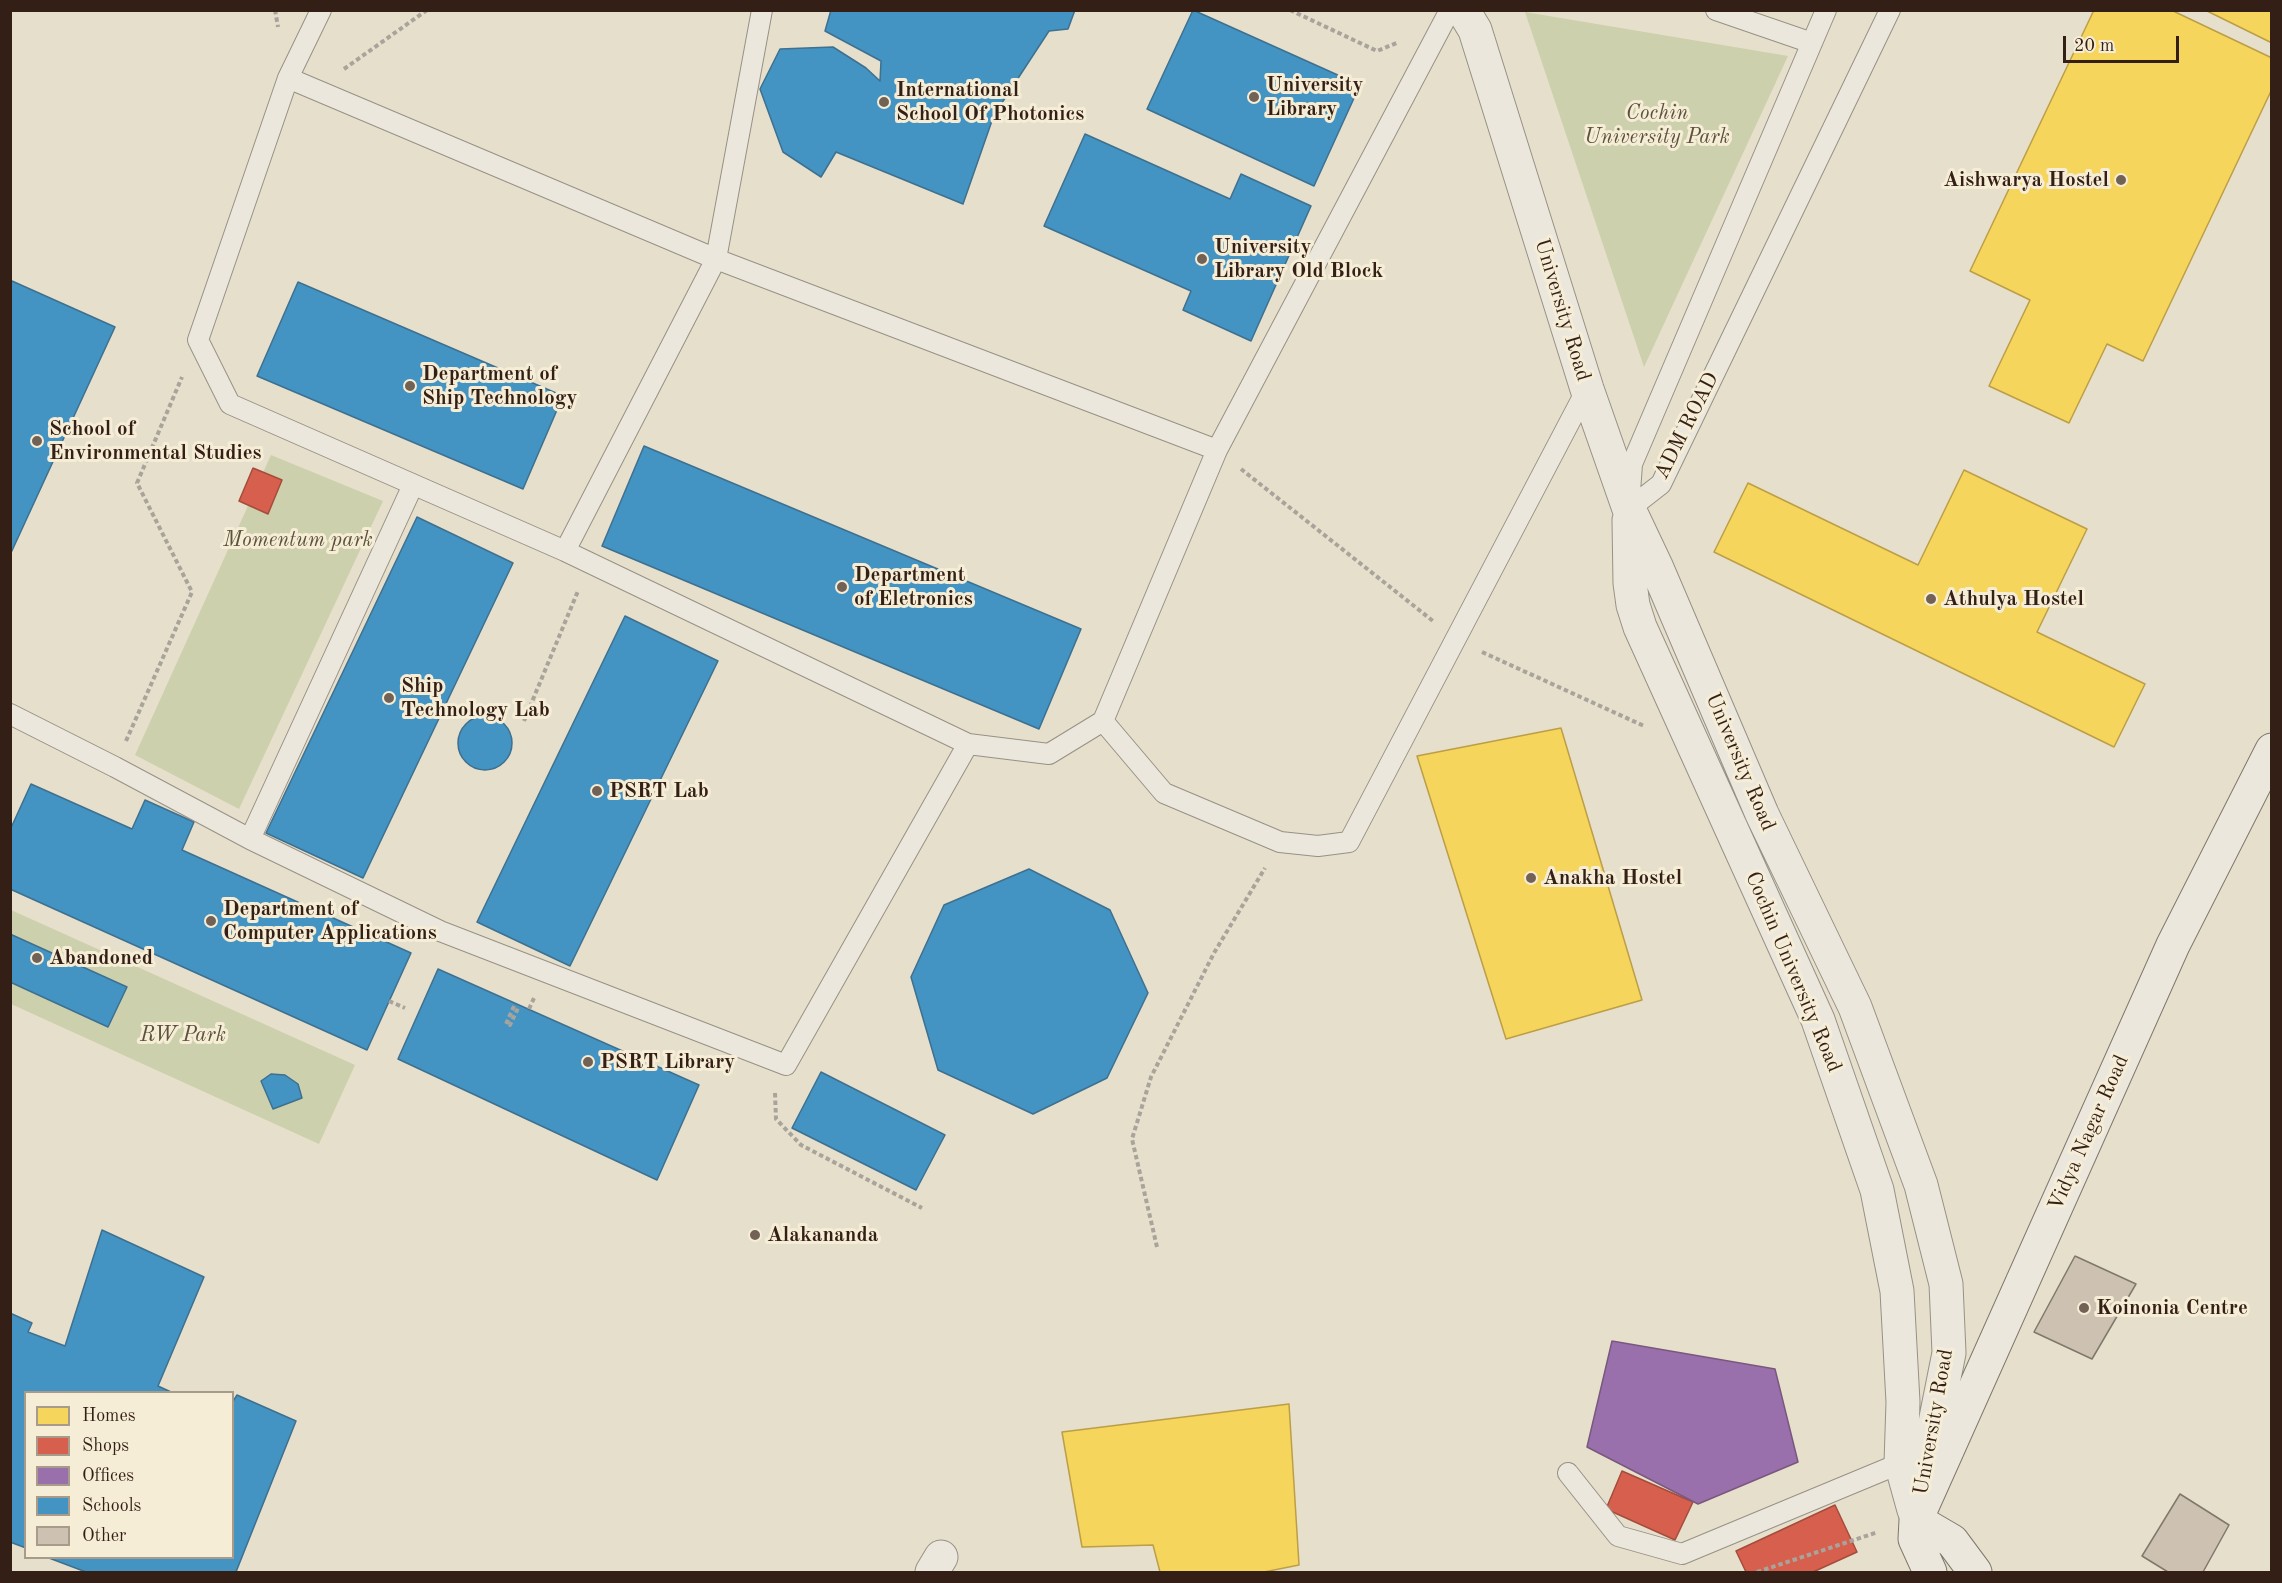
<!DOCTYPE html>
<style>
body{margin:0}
#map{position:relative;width:2282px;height:1583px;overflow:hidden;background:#e6dfcb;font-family:"Old Standard TT",serif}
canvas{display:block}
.frame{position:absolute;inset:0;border:12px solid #331f16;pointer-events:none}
.legend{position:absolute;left:24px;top:1391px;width:210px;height:168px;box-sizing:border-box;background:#f6edd6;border:2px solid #a89b89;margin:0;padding:8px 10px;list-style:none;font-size:18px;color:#331f16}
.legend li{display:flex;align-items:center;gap:12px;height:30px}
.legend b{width:30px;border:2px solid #a89b89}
.scale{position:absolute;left:2063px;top:36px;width:116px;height:27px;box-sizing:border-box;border:3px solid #331f16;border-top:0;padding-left:8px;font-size:18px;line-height:21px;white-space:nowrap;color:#331f16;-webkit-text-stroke:4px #f6edd6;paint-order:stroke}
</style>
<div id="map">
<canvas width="2282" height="1583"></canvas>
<div class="frame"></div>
<ul class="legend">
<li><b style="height:16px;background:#f6d55c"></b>Homes</li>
<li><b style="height:16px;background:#d6604d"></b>Shops</li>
<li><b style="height:16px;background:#9970ab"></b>Offices</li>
<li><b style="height:16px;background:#4393c3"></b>Schools</li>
<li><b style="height:16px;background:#cdc1b1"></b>Other</li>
</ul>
<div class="scale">20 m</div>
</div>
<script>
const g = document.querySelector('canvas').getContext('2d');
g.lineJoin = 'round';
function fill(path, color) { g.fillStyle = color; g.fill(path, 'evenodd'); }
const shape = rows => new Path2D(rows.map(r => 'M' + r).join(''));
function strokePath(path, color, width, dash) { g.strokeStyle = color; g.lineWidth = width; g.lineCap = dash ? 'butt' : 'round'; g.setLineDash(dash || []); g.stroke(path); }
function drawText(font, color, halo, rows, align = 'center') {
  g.font = font + ' "Old Standard TT",serif'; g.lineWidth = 6; g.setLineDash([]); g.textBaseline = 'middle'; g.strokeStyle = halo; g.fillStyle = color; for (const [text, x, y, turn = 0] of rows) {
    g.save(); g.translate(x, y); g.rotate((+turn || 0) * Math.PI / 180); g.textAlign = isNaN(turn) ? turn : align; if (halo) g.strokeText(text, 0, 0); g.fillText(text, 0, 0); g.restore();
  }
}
const green = shape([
 [1525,12,1788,56,1644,367],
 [271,455,383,501,239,809,135,755],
 [11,910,355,1065,319,1144,11,1004]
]);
const homes = shape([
 [2094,10,2171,10,2272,58,2272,89,2143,361,2107,344,2069,423,1989,386,2030,300,1970,271,2094,10],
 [2205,10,2272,10,2272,43,2205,10],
 [1964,470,2087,529,2037,632,2145,684,2114,747,1714,552,1748,483,1918,565,1964,470],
 [1561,728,1642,1000,1506,1039,1417,756,1561,728],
 [1289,1404,1299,1565,1264,1572,1160,1572,1153,1545,1082,1547,1062,1432,1289,1404]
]);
const shops = shape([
 [253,468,282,480,268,514,239,501,253,468],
 [1622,1471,1693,1502,1675,1540,1606,1509,1622,1471],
 [1835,1505,1857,1552,1813,1572,1746,1572,1736,1551,1835,1505]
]);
const offices = shape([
 [1612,1341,1775,1369,1798,1462,1698,1504,1587,1447,1612,1341]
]);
const schools = shape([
 [831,10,1075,10,1068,29,1049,31,994,115,963,204,836,152,821,177,783,152,760,89,780,49,833,47,866,68,880,81,881,61,825,31,831,10],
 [1193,10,1360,85,1314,186,1147,109,1193,10],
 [1085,134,1230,199,1241,174,1311,206,1251,341,1183,310,1191,291,1044,226,1085,134],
 [12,281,115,327,10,555,10,285,12,281],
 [298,282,563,396,523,489,257,376,298,282],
 [644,446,1081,629,1039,729,602,546,644,446],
 [417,517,513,563,363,878,266,833,417,517],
 [625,616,718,661,570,966,477,922,625,616],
 '458 743a27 27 0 1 1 54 0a27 27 0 1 1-54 0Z',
 [31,784,132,829,145,800,194,822,182,850,411,953,367,1050,10,889,10,830,31,784],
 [1029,869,1110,910,1148,993,1107,1078,1033,1114,938,1070,911,977,944,905,1029,869],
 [10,934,127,987,108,1027,10,982,10,934],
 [438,969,699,1085,657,1180,398,1059,438,969],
 [821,1072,945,1135,916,1190,792,1128,821,1072],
 [271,1074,285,1075,298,1084,302,1098,273,1109,261,1081,271,1074],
 [102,1230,204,1277,158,1386,171,1392,26,1392,26,1548,10,1542,10,1313,32,1323,28,1332,65,1346,102,1230],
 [237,1395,296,1421,236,1572,86,1572,49,1558,232,1558,232,1403,237,1395]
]);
const building = shape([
 [2075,1256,2136,1284,2092,1359,2034,1332,2075,1256],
 [2180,1494,2229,1525,2203,1572,2168,1572,2142,1556,2180,1494]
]);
const path = shape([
 [275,10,278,27],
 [1290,10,1377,51,1399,42],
 [344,69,427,10],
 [1241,469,1433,621],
 [1482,652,1644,726],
 [524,721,578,591],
 [126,741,192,592,137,483,182,377],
 [389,1001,405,1008],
 [514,1006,506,1024,510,1025,518,1008],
 [529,1009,534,998],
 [775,1093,776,1119,801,1145,922,1208],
 [1157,1247,1132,1139,1151,1077,1214,953,1265,868],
 [1757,1572,1878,1532]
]);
const service = shape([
 [321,10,288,78,198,340,230,404,565,551,968,744,1049,754,1103,721,1217,450,1450,10],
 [1716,10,1812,43],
 [288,78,716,259,1217,450],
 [1630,492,1632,464,1826,10],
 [1629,509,1661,484,1890,10],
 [565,551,716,259,762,10],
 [10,714,115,767,250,839,440,931,786,1065,968,744],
 [1103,721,1164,793,1280,842,1318,846,1349,842,1587,389],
 [250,839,413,485],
 [1568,1473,1618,1536,1682,1554,1901,1463]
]);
const minor = shape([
 [932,1572,941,1557]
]);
const tertiary = shape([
 [1463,10,1475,30,1587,389,1629,509,1656,566,1762,814,1855,1007,1921,1185,1946,1284,1949,1353,1921,1493],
 [1629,520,1630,583,1633,605,1640,627,1818,1020,1877,1190,1897,1291,1903,1402,1901,1463,1914,1510]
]);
const secondary = shape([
 [1916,1520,1952,1541,1975,1572],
 [1930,1572,1915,1539,1916,1520,2173,945,2272,750]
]);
const markers = [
 [1254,97,6,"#726255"],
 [884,102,6,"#726255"],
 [2121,180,6,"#726255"],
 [1202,259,6,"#726255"],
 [410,386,6,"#726255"],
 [37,441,6,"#726255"],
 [842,587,6,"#726255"],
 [1931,599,6,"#726255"],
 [389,698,6,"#726255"],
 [597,791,6,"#726255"],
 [1531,878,6,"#726255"],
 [211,921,6,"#726255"],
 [37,958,6,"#726255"],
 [588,1062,6,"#726255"],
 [755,1235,6,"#726255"],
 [2084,1308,6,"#726255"]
];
const poiNames = [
 ["University",1266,85],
 ["Library",1266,109],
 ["International",896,90],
 ["School Of Photonics",896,114],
 ["Aishwarya Hostel",2109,180,"right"],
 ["University",1214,247],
 ["Library Old Block",1214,271],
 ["Department of",422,374],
 ["Ship Technology",422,398],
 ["School of",49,429],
 ["Environmental Studies",49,453],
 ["Department",854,575],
 ["of Eletronics",854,599],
 ["Athulya Hostel",1943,599],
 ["Ship",401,686],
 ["Technology Lab",401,710],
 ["PSRT Lab",609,791],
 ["Anakha Hostel",1543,878],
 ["Department of",223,909],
 ["Computer Applications",223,933],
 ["Abandoned",49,958],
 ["PSRT Library",600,1062],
 ["Alakananda",767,1235],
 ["Koinonia Centre",2096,1308]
];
const parkNames = [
 ["Cochin",1657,113],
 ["University Park",1657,137],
 ["Momentum park",298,540],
 ["RW Park",183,1035]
];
const streetNames = [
 ["University Road",1562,310,73],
 ["ADM ROAD",1687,426,-63],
 ["University Road",1740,762,67],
 ["Cochin University Road",1793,972,67],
 ["Vidya Nagar Road",2089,1133,-66],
 ["University Road",1934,1422,-80]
];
fill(green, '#cdd0ac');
fill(homes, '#f6d55c');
strokePath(homes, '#bc9e47', 1.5);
fill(shops, '#d6604d');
strokePath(shops, '#a54c3c', 1.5);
fill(offices, '#9970ab');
strokePath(offices, '#7a587e', 1.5);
fill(schools, '#4393c3');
strokePath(schools, '#3e708f', 1.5);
fill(building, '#cdc1b1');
strokePath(building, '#7f786c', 1.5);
strokePath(service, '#979185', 22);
strokePath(minor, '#979185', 35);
strokePath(tertiary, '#979185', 35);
strokePath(secondary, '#7f786c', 35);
strokePath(path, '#a9a49b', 4, [4.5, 3]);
strokePath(service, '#ebe7dd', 20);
strokePath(minor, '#ebe7dd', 33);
strokePath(tertiary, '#ebe7dd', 33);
strokePath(secondary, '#ebe7dd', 33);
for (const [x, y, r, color] of markers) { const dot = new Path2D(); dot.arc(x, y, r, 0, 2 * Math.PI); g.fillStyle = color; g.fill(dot); strokePath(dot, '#f6edd6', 2); }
drawText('bold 21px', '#331f16', '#f6edd6', poiNames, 'left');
drawText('italic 21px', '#5b513c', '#f6edd6', parkNames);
drawText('21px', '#331f16', '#f6edd6', streetNames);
</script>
